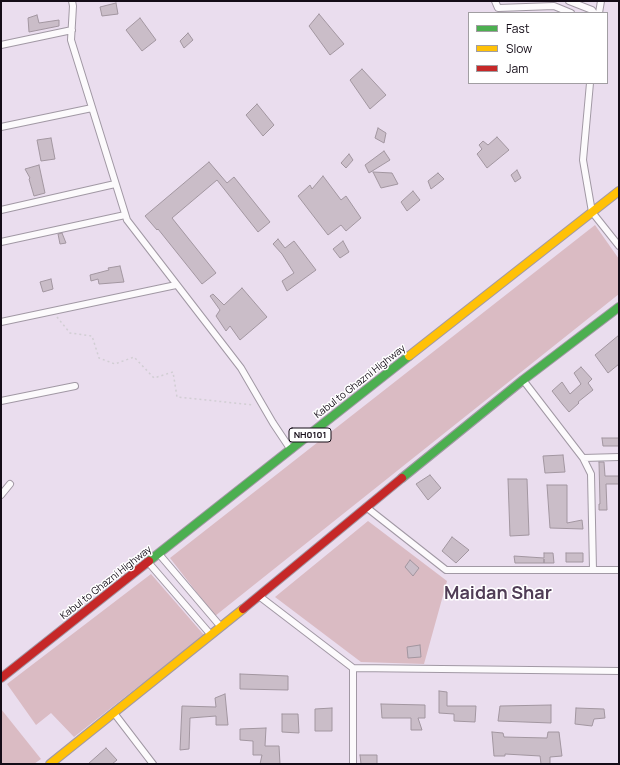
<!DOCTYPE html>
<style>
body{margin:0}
#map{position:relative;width:620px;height:765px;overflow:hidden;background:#eaddee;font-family:Manrope,sans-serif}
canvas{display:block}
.frame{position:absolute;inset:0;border:2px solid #140c17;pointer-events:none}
.legend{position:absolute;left:468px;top:12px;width:140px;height:72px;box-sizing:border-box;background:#fff;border:1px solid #a19ea2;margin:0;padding:5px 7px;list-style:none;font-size:12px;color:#140c17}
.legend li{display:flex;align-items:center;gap:8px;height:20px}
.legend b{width:20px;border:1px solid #a19ea2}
</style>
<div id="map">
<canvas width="620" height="765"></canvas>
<div class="frame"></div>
<ul class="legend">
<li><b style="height:5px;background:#4caf50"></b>Fast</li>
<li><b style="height:5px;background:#ffc107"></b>Slow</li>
<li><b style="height:5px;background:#c62828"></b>Jam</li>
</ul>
</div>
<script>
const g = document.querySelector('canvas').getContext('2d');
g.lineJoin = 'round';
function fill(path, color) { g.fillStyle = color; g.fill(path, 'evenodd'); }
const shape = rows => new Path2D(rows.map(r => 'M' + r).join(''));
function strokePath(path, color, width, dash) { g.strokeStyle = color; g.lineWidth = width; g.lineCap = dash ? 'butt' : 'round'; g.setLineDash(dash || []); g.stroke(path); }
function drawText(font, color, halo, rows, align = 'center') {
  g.font = font + ' Manrope,sans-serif'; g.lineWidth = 3; g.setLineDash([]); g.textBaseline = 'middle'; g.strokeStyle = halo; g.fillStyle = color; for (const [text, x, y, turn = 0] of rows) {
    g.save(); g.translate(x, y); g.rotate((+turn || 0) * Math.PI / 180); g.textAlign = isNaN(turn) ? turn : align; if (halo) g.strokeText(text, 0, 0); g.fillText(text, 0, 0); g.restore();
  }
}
const green = shape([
 [595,225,619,259,619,294,215,616,170,558],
 [368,521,447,581,424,664,361,662,275,597],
 [151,574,204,635,74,737,51,713,36,725,7,684],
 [1,709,41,759,34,764,1,764]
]);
const building = shape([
 [116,3,118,14,102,16,100,7,116,3],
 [319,14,344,44,330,55,309,26,319,14],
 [37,15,39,23,59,20,59,26,29,32,28,18,37,15],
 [140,18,156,40,142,51,126,30,140,18],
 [188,33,193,40,184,48,180,41,188,33],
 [362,69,386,95,370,109,350,80,362,69],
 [257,104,274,125,263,136,246,115,257,104],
 [378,128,386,133,384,143,375,138,378,128],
 [497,137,509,150,487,168,477,154,482,149,479,145,483,141,488,145,497,137],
 [51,138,55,159,41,161,37,140,51,138],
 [384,151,390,160,369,173,365,165,384,151],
 [349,154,353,160,346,168,341,163,349,154],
 [209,162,227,183,234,177,270,222,258,232,217,180,172,218,216,273,202,284,158,229,157,230,145,216,209,162],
 [39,165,45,193,34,196,29,179,30,178,25,169,39,165],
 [517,170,521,178,515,182,511,175,517,170],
 [373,172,392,173,398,184,381,188,373,172],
 [438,173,444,179,431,189,428,181,438,173],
 [323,176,341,200,346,196,361,218,346,231,341,225,328,235,298,196,310,185,312,189,323,176],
 [413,191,420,200,407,211,401,202,413,191],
 [62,233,66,243,60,244,58,234,62,233],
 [278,239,285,248,294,241,316,270,287,291,282,281,294,273,282,254,273,244,278,239],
 [343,241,349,252,340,258,333,249,343,241],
 [120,266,124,282,99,284,98,279,91,281,90,275,109,270,108,268,120,266],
 [51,279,53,289,43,292,40,282,51,279],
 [242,288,267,317,240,340,230,326,226,331,216,316,220,310,210,296,213,294,224,305,242,288],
 [619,335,619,364,608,373,595,355,619,335],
 [581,367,592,379,588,383,593,390,578,402,579,403,569,412,563,405,552,391,562,382,570,394,581,384,574,373,581,367],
 [602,438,619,438,619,446,603,446,602,438],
 [563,455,565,472,545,473,543,456,563,455],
 [599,462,604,462,605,476,619,476,619,484,606,484,607,510,599,510,599,504,600,504,599,462],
 [430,475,441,488,428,500,416,484,430,475],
 [508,479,527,479,529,535,510,536,508,479],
 [547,485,567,485,567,523,582,520,583,529,550,528,547,485],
 [452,537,469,550,456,563,442,551,452,537],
 [544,553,553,553,554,563,544,563,544,559,544,563,515,563,514,556,544,558,544,553],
 [566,553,583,553,583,562,566,562,566,553],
 [410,560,419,568,413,576,405,567,410,560],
 [420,645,421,657,408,658,407,647,420,645],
 [240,674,288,676,288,690,240,689,240,674],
 [439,691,447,692,447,706,476,706,475,722,454,721,454,714,439,713,439,691],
 [225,694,228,725,216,725,216,716,190,718,189,749,180,750,182,706,216,707,215,698,225,694],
 [381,704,425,705,425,718,418,718,422,730,411,730,411,718,382,718,381,704],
 [551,705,551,723,498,721,500,706,551,705],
 [332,708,332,731,315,731,315,709,332,708],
 [576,708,604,709,605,718,594,719,592,726,575,724,576,708],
 [282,714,298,714,299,733,282,732,282,714],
 [266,728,265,746,279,746,280,764,260,764,262,755,253,755,253,741,240,740,240,729,266,728],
 [492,732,503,733,504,737,547,738,548,732,559,732,562,756,550,757,550,764,541,764,540,756,505,754,505,756,494,756,492,732],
 [106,748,117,760,112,764,88,764,106,748],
 [360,755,377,755,377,764,361,764,360,755]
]);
const path = shape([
 [57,317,70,333,92,336,99,358,115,364,134,357,154,378,173,372,177,397,254,405]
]);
const street = shape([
 [72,1,73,6,71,40,127,220,241,368,273,423,291,450],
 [495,1,498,8,554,6,571,13],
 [569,1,592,10,594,13],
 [599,13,601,1],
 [1,45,72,30],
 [590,83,583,160,592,212,619,246],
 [1,127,92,108],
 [1,210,115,184],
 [1,242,125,215],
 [1,322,176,285],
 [523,380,583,458,619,457],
 [1,401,75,386],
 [583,458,591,474,593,570],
 [1,495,10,484],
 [366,507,446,570,619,570],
 [159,554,221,627],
 [148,562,211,635],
 [259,596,353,668,619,671],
 [114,713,153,764],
 [353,764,353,668]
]);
const fast = shape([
 [402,478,523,380,619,307],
 [149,561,409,356]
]);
const slow = shape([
 [409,356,619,191],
 [50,764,243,609]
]);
const jam = shape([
 [243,609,402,478],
 [1,678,149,561]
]);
const shields = [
 [310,435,42]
];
const shieldNames = [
 ["NH0101",310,435]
];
const streetNames = [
 ["Kabul to Ghazni Highway",360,382,-38],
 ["Kabul to Ghazni Highway",106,583,-38]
];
const townNames = [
 ["Maidan Shar",498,594]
];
fill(green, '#dabbc3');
fill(building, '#cabdc8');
strokePath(building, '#a296a0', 1);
strokePath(street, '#a198a4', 8);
strokePath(fast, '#a198a4', 10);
strokePath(slow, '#a198a4', 10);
strokePath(jam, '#a198a4', 10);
strokePath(path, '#d1ced3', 1.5, [2, 3]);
strokePath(street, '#fcfafc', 6);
strokePath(fast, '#4caf50', 8);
strokePath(slow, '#ffc107', 8);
strokePath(jam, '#c62828', 8);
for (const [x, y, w] of shields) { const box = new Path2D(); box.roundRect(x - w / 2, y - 7, w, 14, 3); g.fillStyle = '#fff'; g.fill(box); strokePath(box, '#140c17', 1); }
drawText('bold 9px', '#140c17', null, shieldNames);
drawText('10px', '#140c17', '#fff', streetNames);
drawText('bold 18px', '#503d56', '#fff', townNames);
</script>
